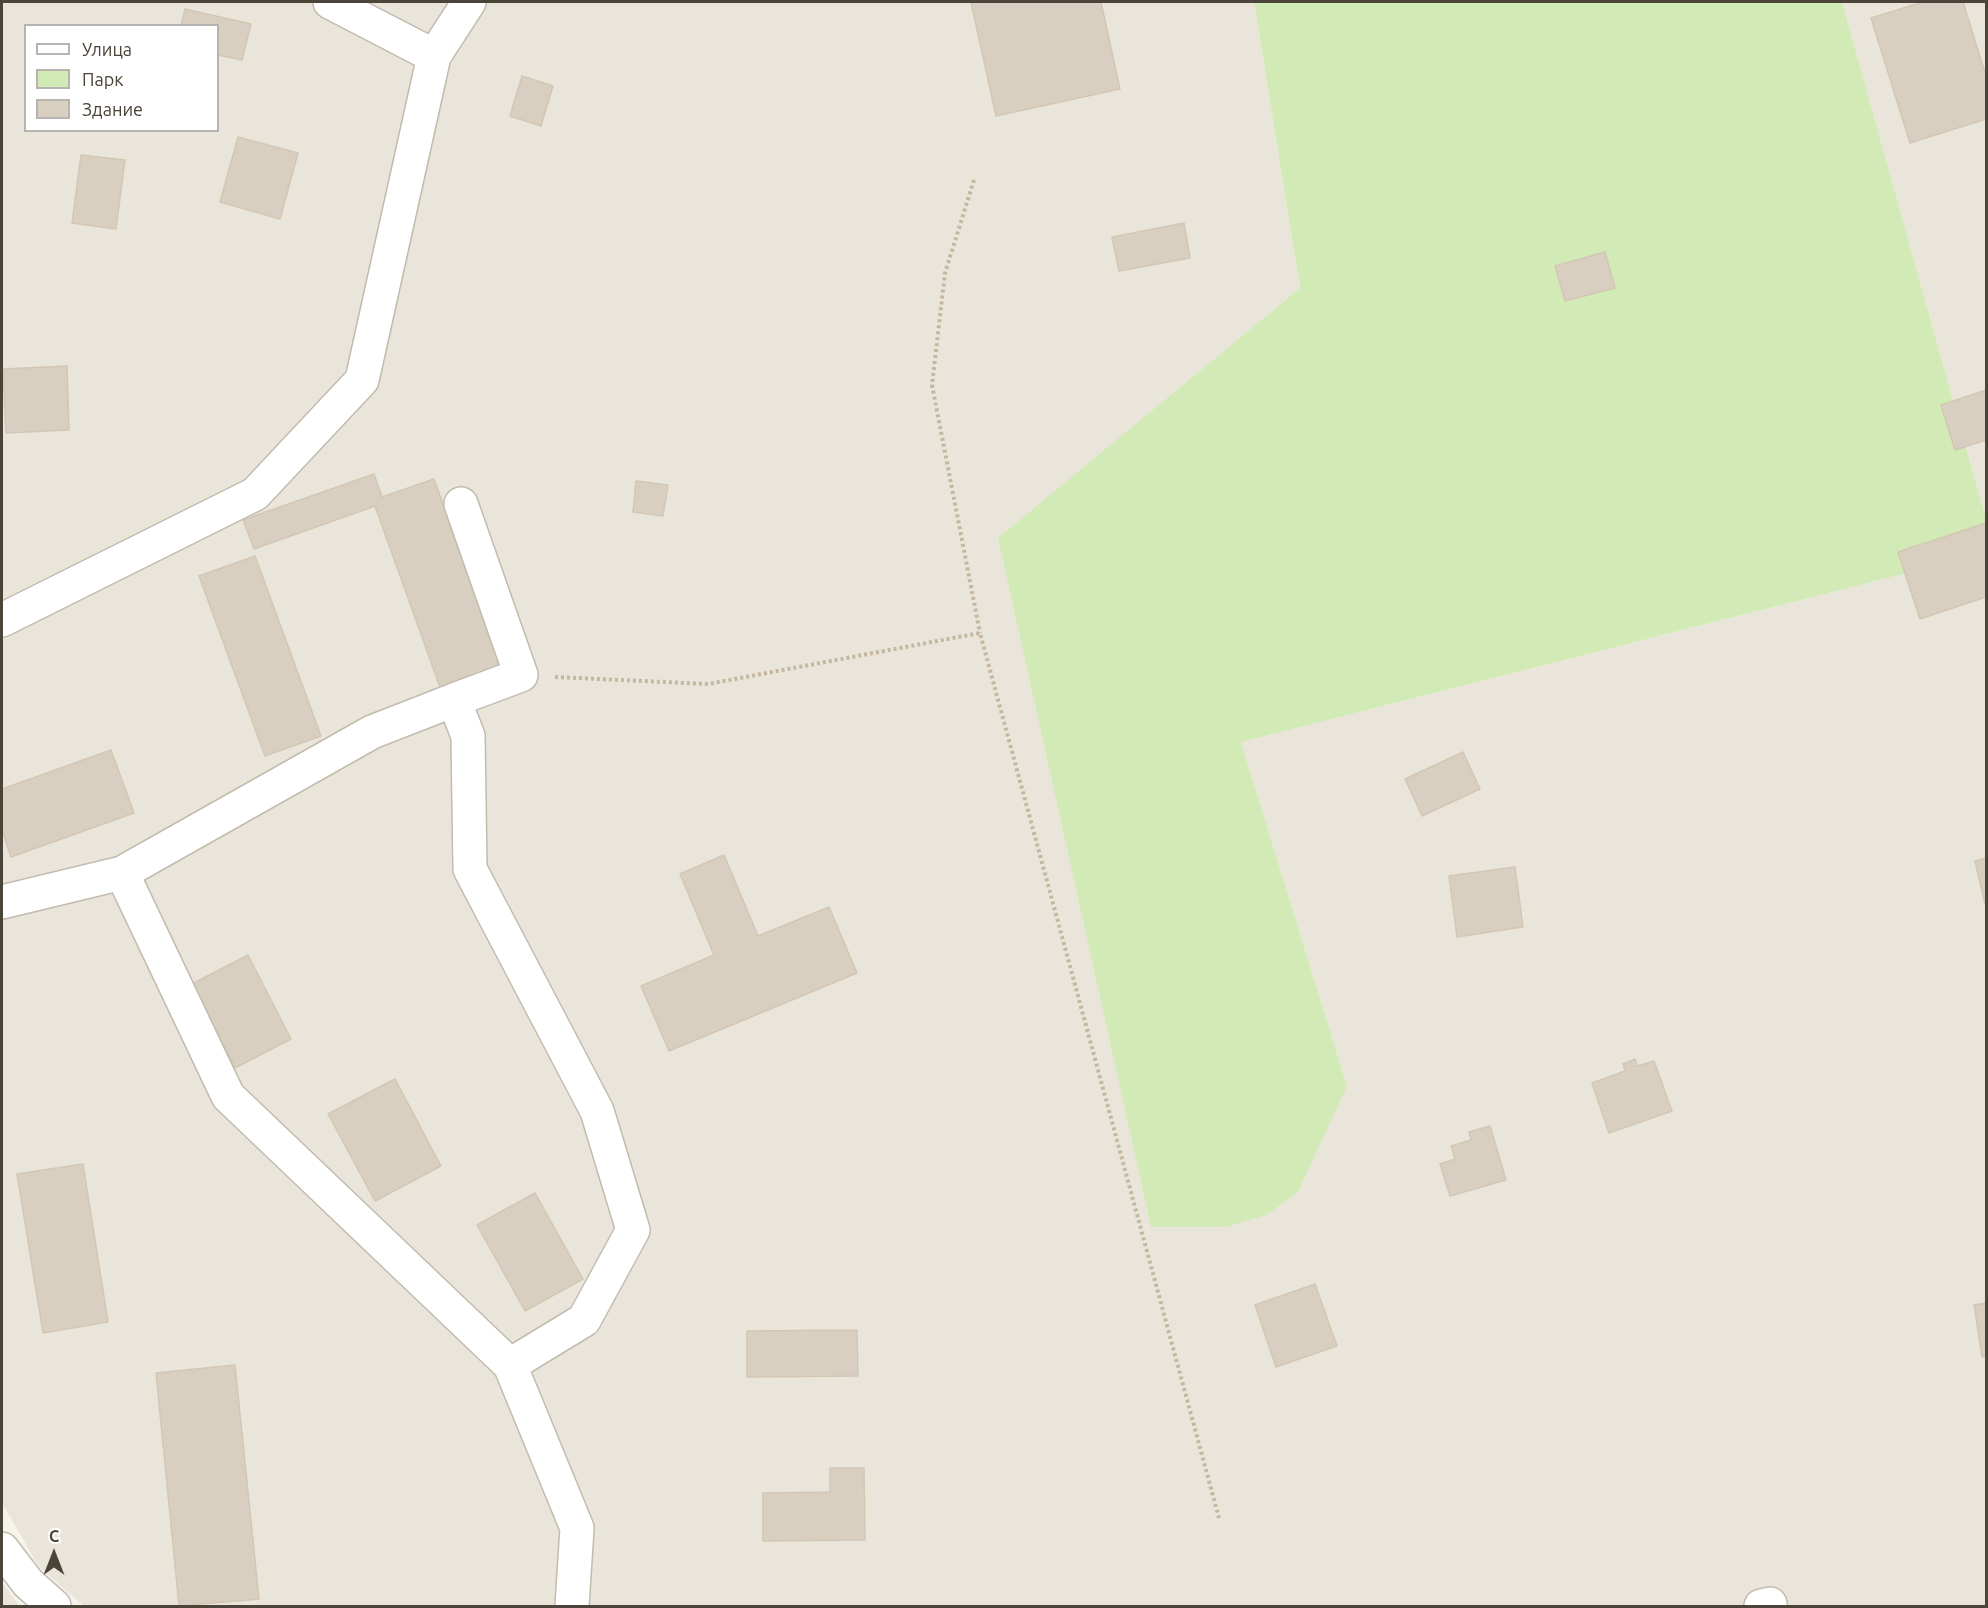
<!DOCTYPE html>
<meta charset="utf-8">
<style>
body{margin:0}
#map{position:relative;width:1988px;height:1608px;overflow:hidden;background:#f6f3ec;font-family:Ubuntu,sans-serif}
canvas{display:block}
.frame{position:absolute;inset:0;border:3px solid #4b4439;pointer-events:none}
.legend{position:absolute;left:24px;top:24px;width:195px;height:108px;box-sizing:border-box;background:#fff;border:2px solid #b7b4b0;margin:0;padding:8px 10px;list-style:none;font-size:18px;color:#4b4439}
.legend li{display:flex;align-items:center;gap:12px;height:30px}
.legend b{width:30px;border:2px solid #b7b4b0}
.north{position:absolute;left:24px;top:1524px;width:60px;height:60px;-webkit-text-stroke:4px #fff;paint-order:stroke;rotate:0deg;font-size:16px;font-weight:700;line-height:24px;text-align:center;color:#4b4439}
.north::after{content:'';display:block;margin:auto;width:21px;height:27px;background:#4b4439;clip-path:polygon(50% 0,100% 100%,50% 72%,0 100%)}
</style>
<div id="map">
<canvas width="1988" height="1608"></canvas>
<div class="frame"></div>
<ul class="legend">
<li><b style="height:8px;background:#fff"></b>Улица</li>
<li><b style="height:16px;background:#d2eab5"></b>Парк</li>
<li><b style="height:16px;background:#d8cfc1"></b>Здание</li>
</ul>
<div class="north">С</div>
</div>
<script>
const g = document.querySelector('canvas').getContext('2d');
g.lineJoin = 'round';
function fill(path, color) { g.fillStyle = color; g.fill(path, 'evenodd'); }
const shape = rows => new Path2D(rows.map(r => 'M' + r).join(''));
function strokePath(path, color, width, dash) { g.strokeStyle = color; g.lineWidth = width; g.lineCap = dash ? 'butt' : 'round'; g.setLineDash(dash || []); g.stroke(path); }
const residential = shape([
 [2,2,1254,2,1300,288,998,539,1347,1086,1241,742,1986,553,1986,1606,84,1606,39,1567,2,1503],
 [26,26,218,26,218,130,26,130],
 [1842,2,1986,2,1986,519],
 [2,1582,19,1606,2,1606]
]);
const green = shape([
 [1254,2,1842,2,1986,519,1986,553,1241,742,1347,1086,1298,1192,1266,1215,1226,1227,1151,1227,998,538,1300,288]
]);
const building = shape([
 [971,2,1101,2,1120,89,996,116,971,2],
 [1923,2,1963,2,1986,76,1986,119,1910,143,1871,18,1923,2],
 [185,9,251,24,242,60,218,55,218,26,181,26,185,9],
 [522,76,553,86,541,126,510,116,522,76],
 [238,137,298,153,280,219,220,202,238,137],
 [81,155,125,160,116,229,72,223,81,155],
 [1184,223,1190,258,1119,271,1112,237,1184,223],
 [1605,252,1615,288,1565,301,1555,266,1605,252],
 [67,366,69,430,6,433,3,369,67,366],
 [1986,390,1986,440,1955,450,1941,405,1986,390],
 [374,474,382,497,434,479,503,668,441,690,375,506,254,549,243,520,374,474],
 [636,481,668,485,663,516,633,512,636,481],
 [1986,523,1986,597,1920,619,1898,552,1986,523],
 [255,556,321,736,265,756,199,576,255,556],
 [111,750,134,813,11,857,2,830,2,789,111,750],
 [1463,752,1480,789,1422,816,1405,779,1463,752],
 [724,855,758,936,829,907,857,973,669,1051,641,986,714,955,680,874,724,855],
 [1986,858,1986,904,1985,904,1975,861,1986,858],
 [1515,867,1523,927,1457,937,1449,876,1515,867],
 [248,955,291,1039,235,1068,192,984,248,955],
 [1635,1059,1637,1066,1654,1061,1672,1111,1609,1133,1592,1083,1625,1071,1623,1064,1635,1059],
 [395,1079,441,1166,375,1201,328,1114,395,1079],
 [1490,1126,1506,1180,1450,1196,1440,1164,1455,1159,1451,1146,1471,1140,1469,1132,1490,1126],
 [83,1164,108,1322,43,1333,17,1174,83,1164],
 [535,1193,583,1279,525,1311,477,1225,535,1193],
 [1315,1284,1337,1346,1276,1367,1255,1305,1315,1284],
 [1986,1303,1986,1357,1982,1357,1974,1305,1986,1303],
 [857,1330,858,1376,747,1377,747,1331,857,1330],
 [235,1365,259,1599,179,1606,156,1373,235,1365],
 [830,1468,864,1468,865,1540,763,1541,763,1493,830,1492,830,1468]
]);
const path = shape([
 [974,180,945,273,932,385,980,633],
 [555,677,708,684,980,633,1219,1518]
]);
const minor = shape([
 [330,2,434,56],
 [2,620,255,494,362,380,434,56,469,2],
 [454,700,521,675,461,504],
 [122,873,372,732,454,700,468,736,470,869,597,1111,633,1230,584,1320,510,1365],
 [2,902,122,873,228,1096,510,1365,577,1528,572,1606],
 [2,1549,28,1583,54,1606],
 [1761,1606,1770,1604,1770,1606]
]);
fill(residential, '#eae5da');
fill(green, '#d2eab5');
fill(building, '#d8cfc1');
strokePath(building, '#d3c7b4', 1.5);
strokePath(minor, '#c2bbae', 36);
strokePath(path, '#c4b79f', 4, [3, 3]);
strokePath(minor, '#fff', 33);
</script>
